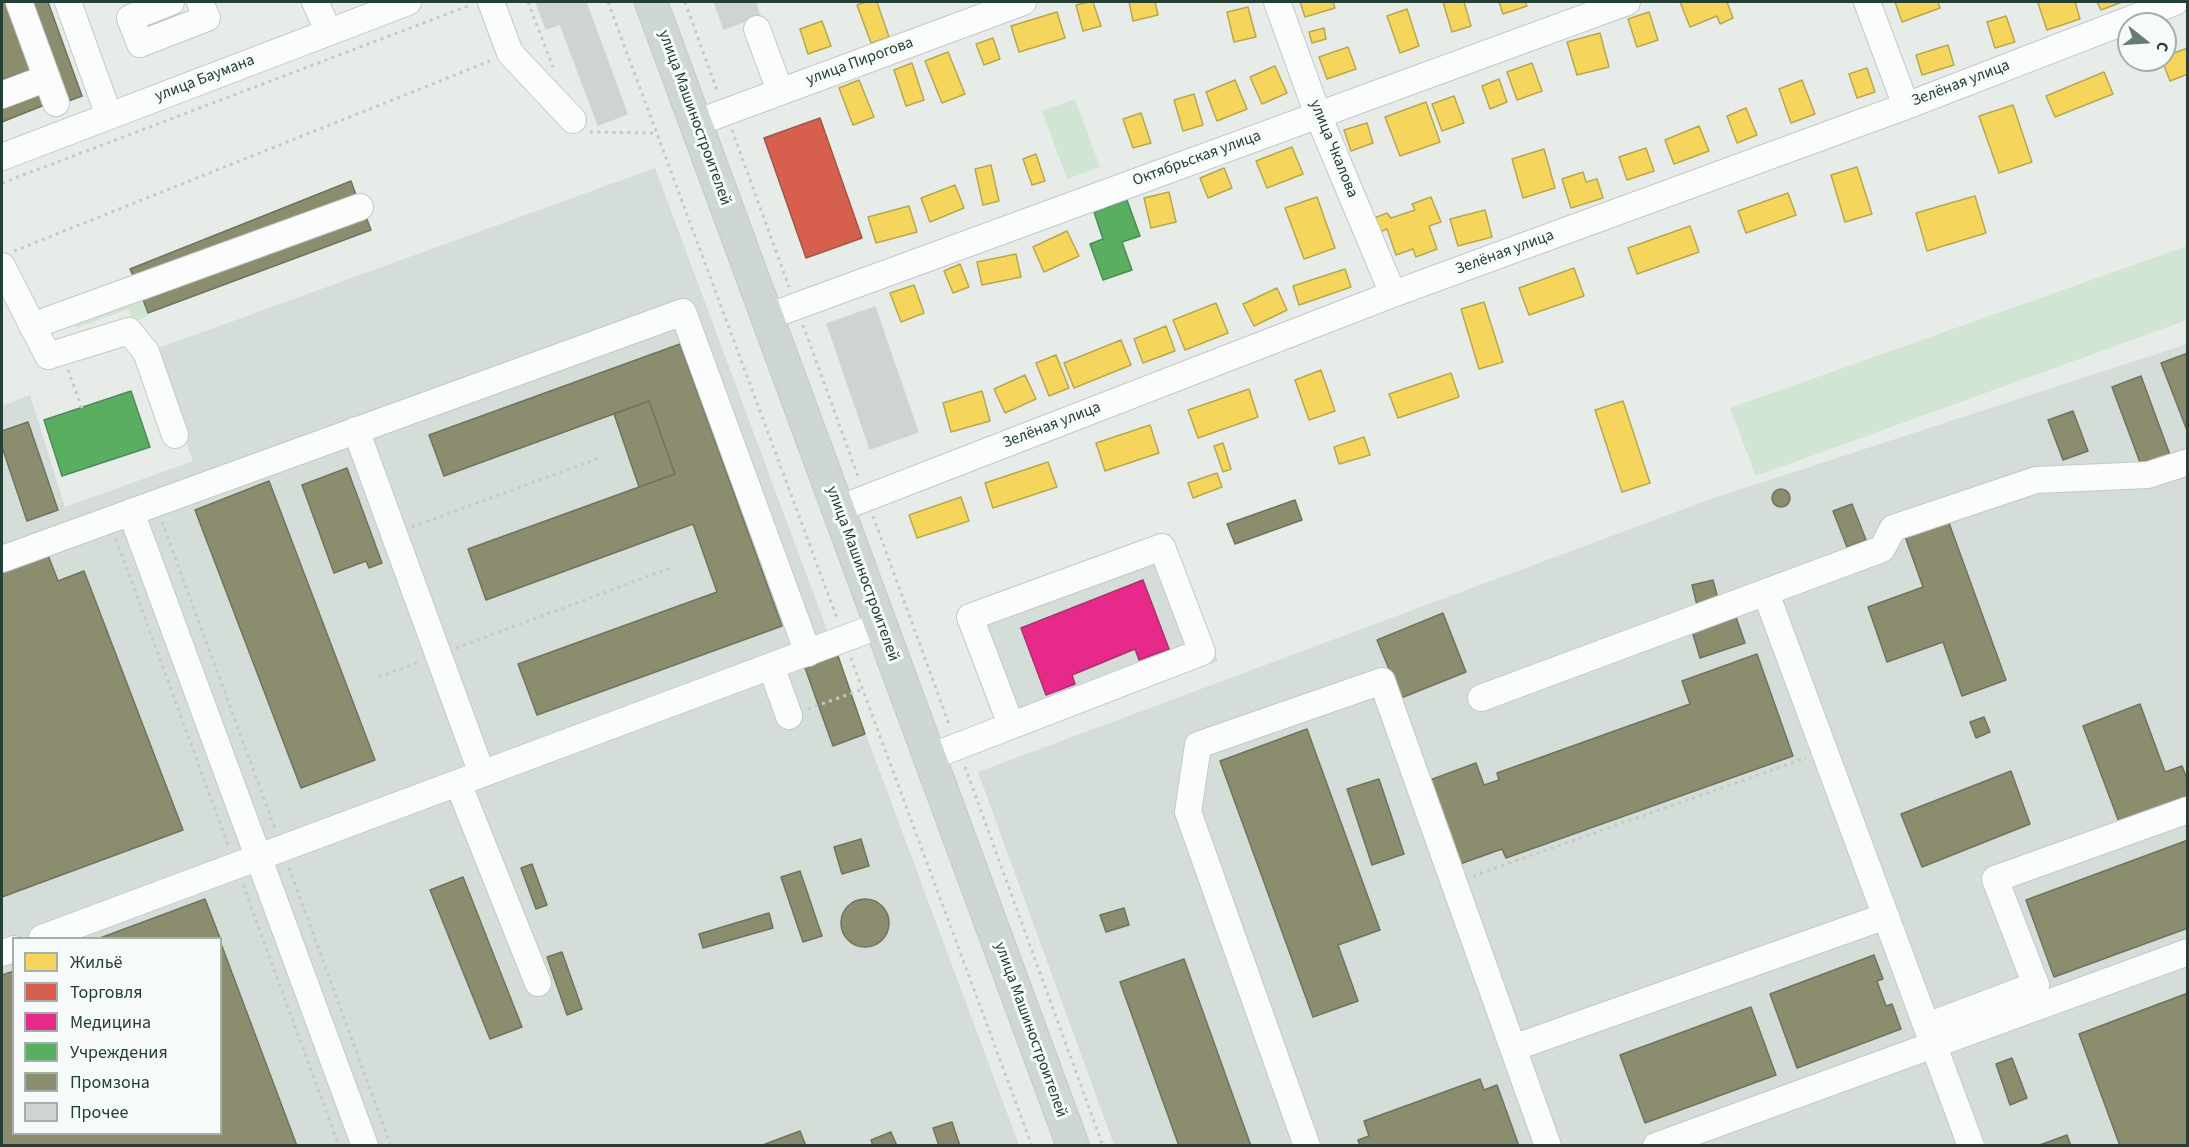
<!DOCTYPE html>
<meta charset="utf-8">
<style>
body{margin:0}
#map{position:relative;width:2189px;height:1147px;overflow:hidden;background:#e7ece9;font-family:"Source Sans 3",sans-serif}
canvas{display:block}
.frame{position:absolute;inset:0;border:3px solid #244034;pointer-events:none}
.legend{position:absolute;left:12px;top:937px;width:210px;height:198px;box-sizing:border-box;background:#f6faf8;border:2px solid #a2b0aa;margin:0;padding:8px 10px;list-style:none;font-size:18px;color:#244034}
.legend li{display:flex;align-items:center;gap:12px;height:30px}
.legend b{width:30px;border:2px solid #a2b0aa}
.north{position:absolute;left:2117px;top:12px;width:60px;height:60px;box-sizing:border-box;background:#f6faf8;border:2px solid #a2b0aa;border-radius:50%;rotate:107deg;font-size:16px;font-weight:700;line-height:24px;text-align:center;color:#244034}
.north::after{content:'';display:block;margin:auto;width:21px;height:27px;background:#687c73;clip-path:polygon(50% 0,100% 100%,50% 72%,0 100%)}
</style>
<div id="map">
<canvas width="2189" height="1147"></canvas>
<div class="frame"></div>
<ul class="legend">
<li><b style="height:16px;background:#f6d55c"></b>Жильё</li>
<li><b style="height:16px;background:#d6604d"></b>Торговля</li>
<li><b style="height:16px;background:#e7298a"></b>Медицина</li>
<li><b style="height:16px;background:#5aae61"></b>Учреждения</li>
<li><b style="height:16px;background:#8c8c6e"></b>Промзона</li>
<li><b style="height:16px;background:#cfd3d1"></b>Прочее</li>
</ul>
<div class="north">С</div>
</div>
<script>
const g = document.querySelector('canvas').getContext('2d');
g.lineJoin = 'round';
function fill(path, color) { g.fillStyle = color; g.fill(path, 'evenodd'); }
const shape = rows => new Path2D(rows.map(r => 'M' + r).join(''));
function strokePath(path, color, width, dash) { g.strokeStyle = color; g.lineWidth = width; g.lineCap = dash ? 'butt' : 'round'; g.setLineDash(dash || []); g.stroke(path); }
function drawText(font, color, halo, rows, align = 'center') {
  g.font = font + ' "Source Sans 3",sans-serif'; g.lineWidth = 6; g.setLineDash([]); g.textBaseline = 'middle'; g.strokeStyle = halo; g.fillStyle = color; for (const [text, x, y, turn = 0] of rows) {
    g.save(); g.translate(x, y); g.rotate((+turn || 0) * Math.PI / 180); g.textAlign = isNaN(turn) ? turn : align; if (halo) g.strokeText(text, 0, 0); g.fillText(text, 0, 0); g.restore();
  }
}
const built = shape([
 [655,168,1019,1145,2,1146,2,406,30,395,65,507,193,461,153,350],
 [14,938,220,938,220,1134,14,1134],
 [2187,344,2187,1145,1114,1145,978,772,1708,500],
 [1169,533,1218,661,1011,741,961,614]
]);
const green = shape([
 [1075,99,1100,167,1067,179,1042,111],
 [2187,246,2187,320,1756,476,1730,408],
 [140,296,148,316,134,322,128,309,77,328,74,321]
]);
const homes = shape([
 [866,2,877,2,889,37,871,43,857,5,866,2],
 [1090,2,1093,2,1101,26,1083,31,1076,5,1090,2],
 [1129,2,1155,2,1158,15,1133,21,1129,2],
 [1300,2,1333,2,1335,8,1305,17,1300,2],
 [1443,2,1464,2,1471,26,1452,32,1443,2],
 [1499,2,1525,2,1527,6,1503,14,1499,2],
 [1680,2,1727,2,1733,18,1720,24,1717,16,1690,27,1680,2],
 [1895,2,1938,2,1940,8,1902,22,1895,2],
 [2042,2,2075,2,2080,19,2047,30,2038,3,2042,2],
 [2097,2,2122,2,2101,10,2097,2],
 [1248,7,1256,37,1234,42,1227,12,1248,7],
 [1407,9,1419,46,1400,53,1387,16,1407,9],
 [1057,12,1065,38,1019,52,1011,26,1057,12],
 [1649,12,1658,40,1637,47,1628,19,1649,12],
 [2006,16,2015,42,1995,48,1987,22,2006,16],
 [822,21,831,46,808,54,800,29,822,21],
 [1324,28,1326,39,1312,43,1309,32,1324,28],
 [1600,33,1609,67,1577,75,1567,42,1600,33],
 [993,38,1000,59,984,65,976,44,993,38],
 [1948,45,1954,65,1922,75,1916,55,1948,45],
 [1348,47,1356,69,1327,79,1319,57,1348,47],
 [2188,48,2188,74,2170,81,2162,60,2165,60,2165,56,2188,48],
 [948,52,965,94,942,103,925,61,948,52],
 [912,63,924,100,906,106,894,70,912,63],
 [1532,63,1542,91,1517,100,1507,72,1532,63],
 [1275,66,1287,93,1262,104,1250,77,1275,66],
 [1867,68,1875,92,1857,98,1849,74,1867,68],
 [2104,72,2113,94,2055,117,2046,96,2104,72],
 [1499,79,1507,102,1490,109,1482,86,1499,79],
 [859,80,874,117,853,125,839,88,859,80],
 [1235,80,1247,109,1217,121,1206,92,1235,80],
 [1802,80,1815,114,1791,123,1779,89,1802,80],
 [1194,94,1203,125,1183,131,1174,100,1194,94],
 [1454,96,1464,123,1442,131,1432,104,1454,96],
 [1426,102,1440,142,1400,156,1385,117,1426,102],
 [2013,105,2032,162,1999,173,1979,116,2013,105],
 [1746,108,1757,135,1737,143,1727,116,1746,108],
 [1141,113,1151,143,1133,148,1123,119,1141,113],
 [1367,123,1373,143,1351,151,1344,130,1367,123],
 [1699,126,1709,151,1674,164,1665,140,1699,126],
 [1292,147,1303,174,1267,188,1256,161,1292,147],
 [1646,148,1654,171,1627,180,1619,157,1646,148],
 [1544,149,1555,188,1523,198,1512,159,1544,149],
 [1036,154,1045,181,1032,185,1023,159,1036,154],
 [991,165,999,201,983,205,975,169,991,165],
 [1857,167,1872,214,1845,222,1831,175,1857,167],
 [1224,168,1232,188,1208,198,1200,178,1224,168],
 [1583,172,1586,182,1597,179,1603,198,1571,208,1562,179,1583,172],
 [955,185,964,208,930,222,921,198,955,185],
 [1169,192,1176,222,1151,228,1144,198,1169,192],
 [1788,193,1796,215,1746,233,1738,211,1788,193],
 [1975,196,1986,233,1927,251,1916,213,1975,196],
 [1317,197,1335,248,1304,259,1285,208,1317,197],
 [1431,197,1441,222,1429,226,1437,249,1416,257,1413,249,1396,255,1387,229,1377,233,1372,219,1387,213,1391,218,1415,210,1412,204,1431,197],
 [909,206,917,232,876,243,868,217,909,206],
 [1485,210,1492,237,1458,246,1450,219,1485,210],
 [1690,226,1699,252,1637,274,1628,248,1690,226],
 [1067,231,1079,256,1044,272,1033,247,1067,231],
 [1016,254,1021,277,982,285,977,262,1016,254],
 [960,264,969,287,953,293,944,271,960,264],
 [1574,268,1584,296,1529,315,1519,288,1574,268],
 [1345,269,1351,287,1299,305,1293,286,1345,269],
 [914,285,924,313,901,322,890,293,914,285],
 [1277,288,1287,310,1254,326,1243,304,1277,288],
 [1484,302,1503,362,1479,369,1461,309,1484,302],
 [1216,303,1228,333,1185,350,1173,320,1216,303],
 [1166,326,1175,351,1143,363,1134,339,1166,326],
 [1121,340,1131,365,1074,388,1064,363,1121,340],
 [1056,355,1069,388,1049,396,1036,363,1056,355],
 [1321,370,1335,411,1309,420,1295,380,1321,370],
 [1451,373,1459,397,1398,418,1389,394,1451,373],
 [1025,375,1036,399,1005,413,994,389,1025,375],
 [1249,389,1258,417,1198,438,1188,410,1249,389],
 [982,391,990,421,951,432,943,403,982,391],
 [1623,401,1650,483,1622,492,1595,410,1623,401],
 [1150,425,1159,453,1105,471,1096,443,1150,425],
 [1364,437,1370,455,1339,464,1334,447,1364,437],
 [1223,443,1231,469,1223,472,1214,446,1223,443],
 [1048,462,1057,487,993,508,985,483,1048,462],
 [1217,473,1222,487,1193,498,1188,483,1217,473],
 [961,497,969,521,917,538,909,515,961,497]
]);
const shops = shape([
 [820,118,862,238,806,258,764,138,820,118]
]);
const health = shape([
 [1143,580,1169,649,1139,660,1135,649,1072,675,1075,684,1046,695,1021,628,1143,580]
]);
const public = shape([
 [1127,200,1140,236,1122,242,1132,270,1103,280,1090,244,1103,239,1094,212,1127,200],
 [131,391,150,447,62,476,44,420,131,391]
]);
const industry = shape([
 [2,2,7,2,32,70,2,80,2,2],
 [29,2,48,2,82,96,66,102,29,2],
 [41,88,47,104,2,122,2,103,41,88],
 [351,181,356,195,136,283,130,269,351,181],
 [365,214,371,230,148,313,142,297,365,214],
 [680,344,782,626,537,715,518,664,717,592,693,524,486,600,468,549,675,474,649,401,444,476,429,435,680,344],
 [2188,353,2188,433,2161,363,2188,353],
 [2141,376,2170,455,2141,465,2112,387,2141,376],
 [649,401,675,474,639,487,614,414,649,401],
 [2073,411,2088,451,2063,460,2048,420,2073,411],
 [28,422,58,510,27,521,2,447,2,431,28,422],
 [347,468,382,563,369,568,366,561,334,573,302,485,347,468],
 [269,481,375,760,301,788,195,510,269,481],
 '1772 498a9 9 0 1 1 18 0a9 9 0 1 1-18 0Z',
 [1295,500,1302,520,1235,544,1227,524,1295,500],
 [1852,504,1866,540,1847,547,1833,511,1852,504],
 [1945,512,2006,680,1962,696,1943,642,1887,662,1868,607,1923,587,1902,528,1945,512],
 [48,555,58,581,84,571,183,830,2,897,2,573,48,555],
 [1713,580,1718,599,1697,605,1692,585,1713,580],
 [1443,613,1466,672,1401,698,1377,640,1443,613],
 [1736,617,1745,643,1700,658,1692,631,1736,617],
 [837,653,865,734,833,746,804,665,837,653],
 [1757,654,1793,756,1506,858,1502,849,1460,864,1430,780,1476,763,1484,785,1499,780,1497,773,1690,704,1682,681,1757,654],
 [2140,704,2165,772,2182,766,2188,781,2188,806,2122,830,2083,726,2140,704],
 [1984,717,1990,732,1976,738,1970,722,1984,717],
 [1307,729,1380,930,1338,945,1358,1001,1313,1017,1220,761,1307,729],
 [2011,771,2030,824,1922,867,1901,814,2011,771],
 [1379,779,1404,854,1372,865,1347,789,1379,779],
 [861,839,869,866,842,874,834,847,861,839],
 [2188,840,2188,928,2054,977,2026,900,2188,840],
 [532,864,547,905,536,909,521,868,532,864],
 [800,871,822,936,803,942,781,877,800,871],
 [463,877,522,1027,490,1039,430,890,463,877],
 [205,899,220,938,100,938,205,899],
 '841 923a24 24 0 1 1 48 0a24 24 0 1 1-48 0Z',
 [1124,908,1129,925,1106,932,1100,915,1124,908],
 [769,913,773,928,703,948,699,934,769,913],
 [220,941,297,1146,2,1146,2,975,14,971,14,1134,220,1134,220,941],
 [562,952,582,1009,567,1015,547,957,562,952],
 [1874,955,1883,979,1877,981,1886,1006,1892,1004,1901,1029,1797,1068,1770,994,1874,955],
 [1184,959,1251,1146,1179,1146,1120,982,1184,959],
 [2188,993,2188,1146,2120,1146,2079,1034,2188,993],
 [1751,1007,1776,1075,1645,1123,1620,1055,1751,1007],
 [2012,1058,2027,1098,2010,1105,1996,1064,2012,1058],
 [1480,1079,1484,1090,1497,1085,1519,1146,1360,1146,1358,1140,1369,1136,1364,1121,1480,1079],
 [952,1122,960,1146,939,1146,933,1128,952,1122],
 [800,1131,806,1146,760,1146,800,1131],
 [891,1132,897,1146,873,1146,871,1140,891,1132],
 [2067,1135,2071,1146,2037,1146,2067,1135]
]);
const building = shape([
 [536,2,586,2,627,114,598,125,560,24,546,29,536,2],
 [714,2,755,2,760,16,724,29,714,2],
 [875,307,918,432,870,449,827,324,875,307]
]);
const path = shape([
 [528,2,553,67],
 [608,2,838,621],
 [685,2,718,93],
 [732,130,789,287],
 [590,132,657,133],
 [2,183,471,5],
 [14,251,490,61],
 [803,325,859,479],
 [68,370,82,408],
 [873,516,950,727],
 [162,522,276,831],
 [412,527,599,458],
 [116,539,228,845],
 [456,648,673,567],
 [851,658,1032,1146],
 [379,677,419,662],
 [808,709,863,689],
 [965,767,1103,1146],
 [289,868,391,1146],
 [1473,876,1806,758],
 [243,885,339,1146]
]);
const minor = shape([
 [19,2,56,103],
 [68,2,109,116],
 [171,2,130,18,140,44,207,18,200,2],
 [315,2,329,32],
 [491,2,510,53,573,120],
 [1277,2,1318,115,1393,294],
 [1867,2,1906,106],
 [757,29,780,91],
 [2,95,47,78],
 [696,123,1023,2],
 [2,157,408,2],
 [2,266,48,356,129,331,146,352,175,435],
 [767,317,1627,2],
 [32,326,360,207],
 [356,430,482,774],
 [838,509,1393,294,1906,106,2175,2],
 [131,512,365,1146],
 [2,559,683,312,808,653],
 [1767,596,1971,1146],
 [771,666,789,716],
 [1481,698,1882,549,1893,528,2036,480,2148,475,2188,462],
 [930,757,1202,652,1162,547,970,617,1011,725],
 [458,783,538,983],
 [42,938,881,625],
 [2,953,14,949],
 [1927,1026,2036,985,1995,879,2188,810],
 [1513,1048,1886,916],
 [1307,1146,1188,812,1198,745,1382,681,1548,1146],
 [1656,1146,2188,952]
]);
const major = shape([
 [651,2,1073,1146]
]);
const streetNames = [
 ["улица Пирогова",860,62,-20],
 ["улица Баумана",205,79,-21],
 ["Зелёная улица",1961,84,-21],
 ["улица Машиностроителей",694,118,70],
 ["улица Чкалова",1333,149,68],
 ["Октябрьская улица",1197,159,-20],
 ["Зелёная улица",1505,253,-20],
 ["Зелёная улица",1052,426,-21],
 ["улица Машиностроителей",862,574,70],
 ["улица Машиностроителей",1030,1030,70]
];
fill(built, '#d5ddd9');
fill(green, '#d1e5d4');
fill(homes, '#f6d55c');
strokePath(homes, '#b7a850', 1.5);
fill(shops, '#d6604d');
strokePath(shops, '#a15646', 1.5);
fill(health, '#e7298a');
strokePath(health, '#ac3070', 1.5);
fill(public, '#5aae61');
strokePath(public, '#4a8d54', 1.5);
fill(industry, '#8c8c6e');
strokePath(industry, '#6d755d', 1.5);
fill(building, '#cfd3d1');
strokePath(building, '#d0d5d2', 1.5);
strokePath(minor, '#c4c9c6', 28);
strokePath(major, '#c2cac7', 34);
strokePath(path, '#c3cbc7', 3, [3, 4.5]);
strokePath(minor, '#fbfcfc', 26);
strokePath(major, '#cfd7d4', 32);
drawText('16px', '#244034', '#f6faf8', streetNames);
</script>
